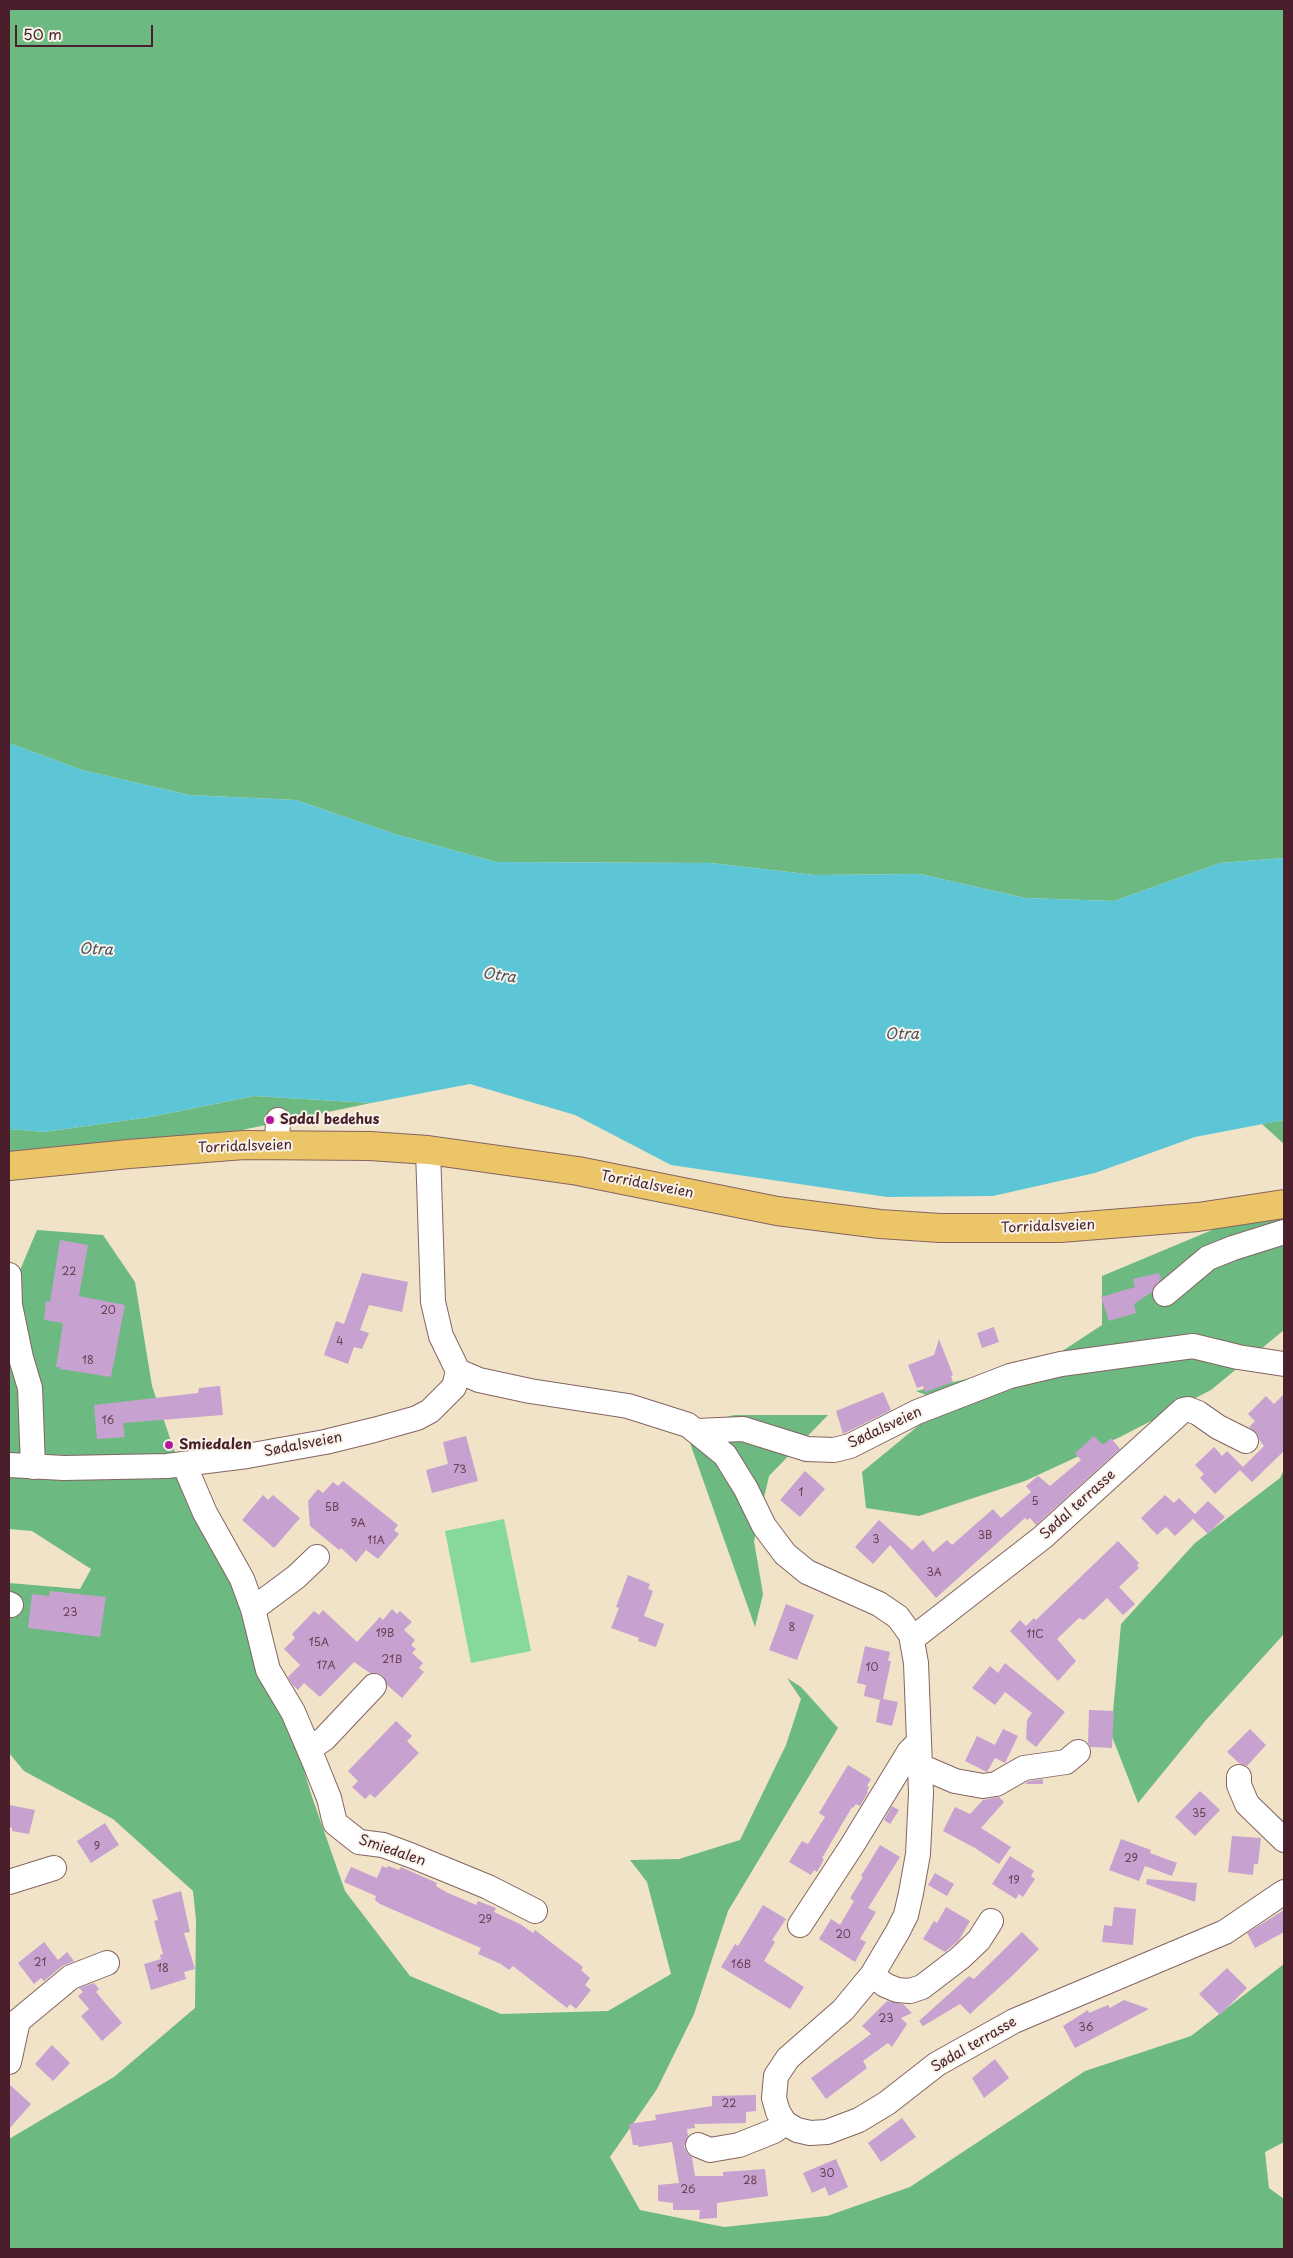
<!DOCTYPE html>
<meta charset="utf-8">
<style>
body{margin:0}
#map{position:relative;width:1293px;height:2258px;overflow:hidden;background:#f1e3c7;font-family:"Playpen Sans",sans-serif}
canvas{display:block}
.frame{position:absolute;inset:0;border:10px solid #4a1f2b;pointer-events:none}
.scale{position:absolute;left:15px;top:25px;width:138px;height:22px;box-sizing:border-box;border:2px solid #4a1f2b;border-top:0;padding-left:6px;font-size:15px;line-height:18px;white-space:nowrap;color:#4a1f2b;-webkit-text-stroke:4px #f7f3e8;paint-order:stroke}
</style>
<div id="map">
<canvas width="1293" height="2258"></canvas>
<div class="frame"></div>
<div class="scale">50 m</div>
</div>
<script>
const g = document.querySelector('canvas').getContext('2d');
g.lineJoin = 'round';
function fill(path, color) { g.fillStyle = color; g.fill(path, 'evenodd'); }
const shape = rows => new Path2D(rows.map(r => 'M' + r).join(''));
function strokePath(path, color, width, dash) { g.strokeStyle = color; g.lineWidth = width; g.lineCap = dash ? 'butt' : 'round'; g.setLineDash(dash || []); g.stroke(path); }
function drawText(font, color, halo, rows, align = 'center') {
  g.font = font + ' "Playpen Sans",sans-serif'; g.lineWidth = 4; g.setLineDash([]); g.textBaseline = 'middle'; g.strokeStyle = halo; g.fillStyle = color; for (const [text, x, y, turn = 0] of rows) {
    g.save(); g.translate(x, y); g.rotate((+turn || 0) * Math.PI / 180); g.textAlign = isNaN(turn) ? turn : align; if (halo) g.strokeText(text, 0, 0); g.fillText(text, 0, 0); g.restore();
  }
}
const green = shape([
 [504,1519,531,1651,471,1663,445,1531]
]);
const forest = shape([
 [9,9,1284,9,1284,858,1220,863,1114,901,1025,898,920,874,815,875,711,863,496,862,395,834,296,800,189,795,82,770,9,743],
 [254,1096,371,1103,132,1153,9,1168,9,1129,44,1132,150,1117],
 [1284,1120,1284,1144,1262,1124],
 [1284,1200,1284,1330,1211,1390,1120,1437,1025,1481,919,1516,866,1508,862,1472,946,1403,916,1391,1050,1359,1102,1325,1102,1276],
 [37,1230,103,1235,135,1282,152,1386,188,1490,280,1688,311,1794,345,1891,410,1976,501,2014,608,2011,671,1974,647,1882,630,1860,679,1859,740,1840,786,1745,801,1699,787,1678,801,1687,838,1728,728,1911,694,2014,657,2089,610,2157,640,2210,724,2227,827,2216,910,2187,1085,2071,1191,2036,1284,1964,1284,2142,1265,2152,1269,2188,1284,2199,1284,2249,9,2249,9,2139,114,2077,195,2008,196,1920,193,1891,113,1819,24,1771,9,1753,9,1583,80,1589,91,1569,32,1531,9,1529,9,1296],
 [735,1415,828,1415,769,1476,754,1541,763,1594,755,1627,684,1426],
 [1284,1470,1284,1634,1206,1720,1138,1803,1111,1734,1121,1624,1195,1543,1280,1478]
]);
const water = shape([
 [9,743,82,770,189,795,296,800,395,834,496,862,711,863,815,875,920,874,1025,898,1114,901,1220,863,1284,858,1284,1120,1195,1137,1095,1173,993,1196,887,1197,671,1165,575,1115,470,1084,371,1103,254,1096,150,1117,44,1132,9,1129]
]);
const building = shape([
 [60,1240,88,1245,79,1296,125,1305,111,1377,60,1369,60,1367,56,1367,63,1323,44,1320,46,1301,50,1302],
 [362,1273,408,1282,402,1312,369,1305,360,1330,369,1333,362,1349,354,1347,348,1364,324,1355,336,1321,344,1324],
 [1159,1273,1161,1279,1152,1292,1134,1304,1136,1313,1109,1321,1101,1297,1135,1287,1133,1279],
 [994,1327,999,1342,982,1348,977,1333],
 [939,1339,953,1375,951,1376,953,1382,925,1392,923,1386,917,1388,908,1365,934,1355],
 [220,1386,223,1415,123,1423,125,1437,97,1439,94,1405,198,1393,199,1388],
 [883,1392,891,1410,843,1434,836,1411],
 [1284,1394,1284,1451,1252,1482,1240,1470,1215,1494,1200,1478,1204,1474,1195,1465,1214,1447,1222,1456,1227,1451,1243,1467,1264,1446,1260,1441,1257,1433,1249,1427,1255,1421,1248,1414,1266,1396,1274,1404],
 [466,1436,478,1481,432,1493,426,1470,448,1464,443,1442],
 [1094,1436,1103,1445,1111,1438,1120,1449,1036,1525,1030,1518,1027,1520,1025,1518,936,1598,890,1545,873,1564,855,1547,879,1520,912,1550,923,1540,933,1552,947,1540,952,1545,993,1509,1001,1518,1031,1492,1026,1486,1038,1476,1050,1486,1081,1460,1075,1453],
 [805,1471,825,1489,800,1517,780,1500],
 [343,1481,398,1525,394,1530,399,1534,378,1559,366,1550,356,1562,341,1548,339,1550,310,1526,308,1501,318,1489,323,1493,333,1482,338,1486],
 [263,1495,268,1500,273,1495,300,1518,274,1548,242,1520],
 [1165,1495,1174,1503,1179,1498,1195,1514,1208,1501,1225,1517,1208,1534,1193,1519,1175,1536,1166,1527,1157,1535,1141,1518],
 [1118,1541,1139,1563,1137,1566,1139,1568,1119,1587,1135,1604,1123,1615,1107,1598,1084,1620,1079,1618,1057,1639,1076,1661,1058,1681,1010,1631,1020,1620,1026,1626,1034,1618,1036,1620],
 [628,1575,650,1584,648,1589,653,1591,644,1616,664,1624,656,1647,638,1641,639,1638,611,1628,619,1608,616,1607],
 [50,1591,106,1597,100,1637,28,1628,32,1594,49,1596],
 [786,1604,814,1615,797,1660,769,1650],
 [392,1609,397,1614,400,1611,412,1622,404,1630,415,1640,411,1645,416,1649,412,1653,423,1663,419,1668,424,1672,402,1698,387,1685,383,1676,377,1673,370,1673,354,1662,320,1697,304,1683,298,1690,292,1684,288,1677,300,1665,284,1649,295,1638,292,1634,314,1611,319,1615,323,1610,357,1642,380,1617,383,1620],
 [865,1646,890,1652,888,1661,891,1661,883,1699,898,1702,892,1726,876,1722,880,1700,864,1696,866,1685,857,1683],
 [1005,1663,1065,1712,1036,1747,1026,1739,1027,1720,1032,1713,1005,1692,995,1705,972,1688,990,1666,998,1673],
 [1089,1710,1114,1711,1112,1748,1090,1747,1088,1742],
 [396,1721,412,1736,407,1741,419,1753,375,1798,370,1794,365,1799,352,1787,358,1781,348,1771],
 [1003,1729,1018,1736,1005,1763,995,1758,987,1772,965,1761,977,1736,995,1745],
 [1250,1729,1266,1745,1247,1766,1239,1763,1227,1752],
 [848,1765,871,1779,867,1786,869,1787,867,1791,868,1792,860,1806,856,1804,853,1808,852,1807,822,1858,824,1859,817,1872,814,1870,811,1875,789,1862,802,1841,808,1844,825,1817,819,1813],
 [1043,1779,1043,1784,1025,1784,1029,1781],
 [1200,1791,1220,1810,1195,1836,1175,1817],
 [999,1797,1004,1802,981,1828,1011,1847,999,1864,975,1848,943,1831,955,1807,970,1814,983,1800],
 [9,1805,35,1810,29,1834,12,1831,12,1828,9,1827],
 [892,1806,899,1810,890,1824,884,1820],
 [105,1823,119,1845,91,1863,77,1841],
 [1232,1836,1261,1838,1258,1864,1254,1864,1253,1875,1228,1872],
 [1121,1839,1151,1850,1150,1853,1177,1863,1172,1876,1145,1866,1139,1881,1109,1870],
 [880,1845,900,1857,868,1908,876,1912,860,1939,866,1942,855,1962,819,1939,831,1919,840,1925,854,1901,850,1898,863,1877,861,1876],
 [1010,1856,1034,1871,1031,1876,1035,1879,1023,1897,1019,1894,1016,1899,992,1884],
 [382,1866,387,1868,388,1866,399,1870,401,1867,437,1883,436,1886,446,1892,476,1905,478,1901,496,1908,494,1912,520,1924,533,1933,535,1930,583,1967,581,1970,590,1978,585,1985,591,1990,576,2009,570,2004,567,2008,513,1966,509,1970,501,1964,478,1954,481,1948,380,1904,375,1900,376,1896,344,1882,351,1867,377,1878],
 [935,1873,954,1884,947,1896,928,1885],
 [1147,1879,1197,1883,1195,1902,1146,1884],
 [181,1891,190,1932,184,1933,195,1969,184,1972,186,1979,151,1990,144,1964,161,1959,160,1955,163,1954,154,1921,158,1920,152,1900],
 [763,1905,786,1919,772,1940,775,1942,764,1961,804,1987,790,2009,721,1967,735,1944,738,1946],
 [946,1907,970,1921,959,1940,945,1952,923,1939,934,1921,937,1923],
 [1114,1907,1136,1909,1133,1945,1102,1942,1104,1925,1112,1926],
 [1284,1910,1284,1932,1255,1948,1247,1933],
 [1022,1932,1039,1949,1013,1975,970,2014,960,2004,923,2026,919,2021,969,1976,974,1979],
 [44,1942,58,1960,67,1952,74,1961,62,1966,44,1981,41,1978,34,1984,18,1963],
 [1227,1968,1247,1988,1220,2015,1199,1994],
 [94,1983,99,1989,96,1992,122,2023,102,2041,81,2016,89,2009,78,1996,83,1992,79,1988],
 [1124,2000,1149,2009,1075,2048,1063,2026,1088,2010,1089,2013,1108,2005,1110,2008],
 [887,2001,903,2004,912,2013,901,2018,907,2024,892,2047,888,2043,863,2061,867,2068,826,2099,811,2078,871,2034,862,2026],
 [52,2045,70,2063,53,2081,35,2064],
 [995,2059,1009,2078,984,2098,972,2078],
 [9,2084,31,2104,9,2129],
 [756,2095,756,2111,746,2112,746,2123,694,2124,695,2128,687,2129,688,2136,684,2146,687,2153,692,2157,695,2176,723,2176,723,2172,765,2169,768,2196,717,2203,717,2218,699,2219,700,2210,673,2210,673,2203,658,2201,658,2185,679,2183,672,2142,639,2147,638,2145,633,2145,629,2124,656,2120,655,2115,712,2106,712,2096],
 [902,2118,916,2137,881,2162,868,2143],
 [836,2159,848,2187,829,2196,825,2187,812,2193,803,2173]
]);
const minor = shape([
 [277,1145,278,1120],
 [9,1275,10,1305,21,1358,30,1388,33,1467],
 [1165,1294,1208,1258,1233,1248,1284,1232],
 [458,1371,479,1380,530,1391,628,1406,688,1425,725,1455,746,1489,764,1526,785,1554,807,1572,879,1604,898,1617,911,1635,916,1663,921,1793,918,1854,911,1893,906,1915,898,1931,872,1975,843,2010,788,2058,776,2076,774,2098,778,2112,785,2123,797,2130,810,2133,827,2132,859,2120,887,2103,937,2064,1014,2021,1225,1932,1284,1892],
 [696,1431,743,1429,807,1449,834,1450,850,1446,917,1412,1010,1376,1061,1364,1193,1346,1238,1357,1284,1364],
 [184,1464,205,1513,242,1579,253,1609,268,1670,293,1712,314,1761,329,1798,335,1823,359,1842,383,1845,410,1855,488,1887,535,1911],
 [9,1465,64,1468,167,1466,247,1456,325,1442,374,1430,417,1418,430,1411,454,1387,458,1371,441,1336,433,1302,428,1150],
 [9,1604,11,1605],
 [253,1609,296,1577,317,1557],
 [912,1639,1043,1537,1183,1410,1188,1409,1198,1413,1218,1427,1246,1441],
 [309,1749,324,1739,374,1686],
 [920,1766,955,1781,983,1786,996,1784,1024,1768,1066,1762,1078,1752],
 [1239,1777,1239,1785,1247,1804,1284,1840],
 [9,1882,54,1868],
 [800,1925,853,1844,909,1752,919,1742],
 [872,1975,885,1985,897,1990,910,1991,922,1987,960,1958,979,1940,991,1921],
 [9,2062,18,2021,71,1977,107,1963],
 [698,2145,710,2150,739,2145,774,2131,785,2123]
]);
const major = shape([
 [9,1166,129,1154,244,1145,370,1146,428,1150,578,1171,777,1211,880,1224,940,1228,1060,1228,1198,1217,1284,1204]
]);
const markers = [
 [270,1120,5,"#b5179e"],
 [169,1445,5,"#b5179e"]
];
const numberNames = [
 ["22",69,1272],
 ["20",108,1311],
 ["4",340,1342],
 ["18",88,1361],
 ["16",108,1421],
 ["73",460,1470],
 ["1",801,1493],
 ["5",1035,1502],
 ["5B",332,1508],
 ["9A",358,1524],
 ["3B",985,1536],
 ["3",876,1540],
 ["11A",376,1541],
 ["3A",934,1573],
 ["23",70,1613],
 ["8",792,1628],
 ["19B",385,1634],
 ["11C",1035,1635],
 ["15A",319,1643],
 ["21B",392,1660],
 ["17A",326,1666],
 ["10",872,1668],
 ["35",1199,1814],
 ["9",97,1847],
 ["29",1131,1859],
 ["19",1014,1881],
 ["29",485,1920],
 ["20",843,1935],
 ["21",40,1963],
 ["16B",741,1965],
 ["18",163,1969],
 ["23",886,2019],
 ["36",1086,2028],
 ["22",729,2104],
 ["30",827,2174],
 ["28",750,2181],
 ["26",688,2190]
];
const poiNames = [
 ["Sødal bedehus",280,1120],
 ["Smiedalen",179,1445]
];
const streetNames = [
 ["Torridalsveien",245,1147,-2],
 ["Torridalsveien",647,1185,11],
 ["Torridalsveien",1048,1227,-2],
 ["Sødalsveien",885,1428,-25],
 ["Sødalsveien",303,1445,-11],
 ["Sødal terrasse",1078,1505,-42],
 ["Smiedalen",392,1851,19],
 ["Sødal terrasse",974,2045,-30]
];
const waterNames = [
 ["Otra",96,950,2],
 ["Otra",499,976,8],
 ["Otra",902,1035]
];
fill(green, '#86d99a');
fill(forest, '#6cb982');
fill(water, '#5cc6d7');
fill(building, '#c7a1cf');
strokePath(minor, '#846462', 26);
strokePath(major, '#846462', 30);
strokePath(minor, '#fff', 24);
strokePath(major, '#edc569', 28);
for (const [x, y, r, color] of markers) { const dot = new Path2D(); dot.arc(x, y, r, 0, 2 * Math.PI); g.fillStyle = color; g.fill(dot); strokePath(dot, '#f7f3e8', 2); }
drawText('11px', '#694054', null, numberNames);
drawText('bold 14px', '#4a1f2b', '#f7f3e8', poiNames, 'left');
drawText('14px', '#4a1f2b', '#f7f3e8', streetNames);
drawText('italic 15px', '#4f515f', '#f7f3e8', waterNames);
</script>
